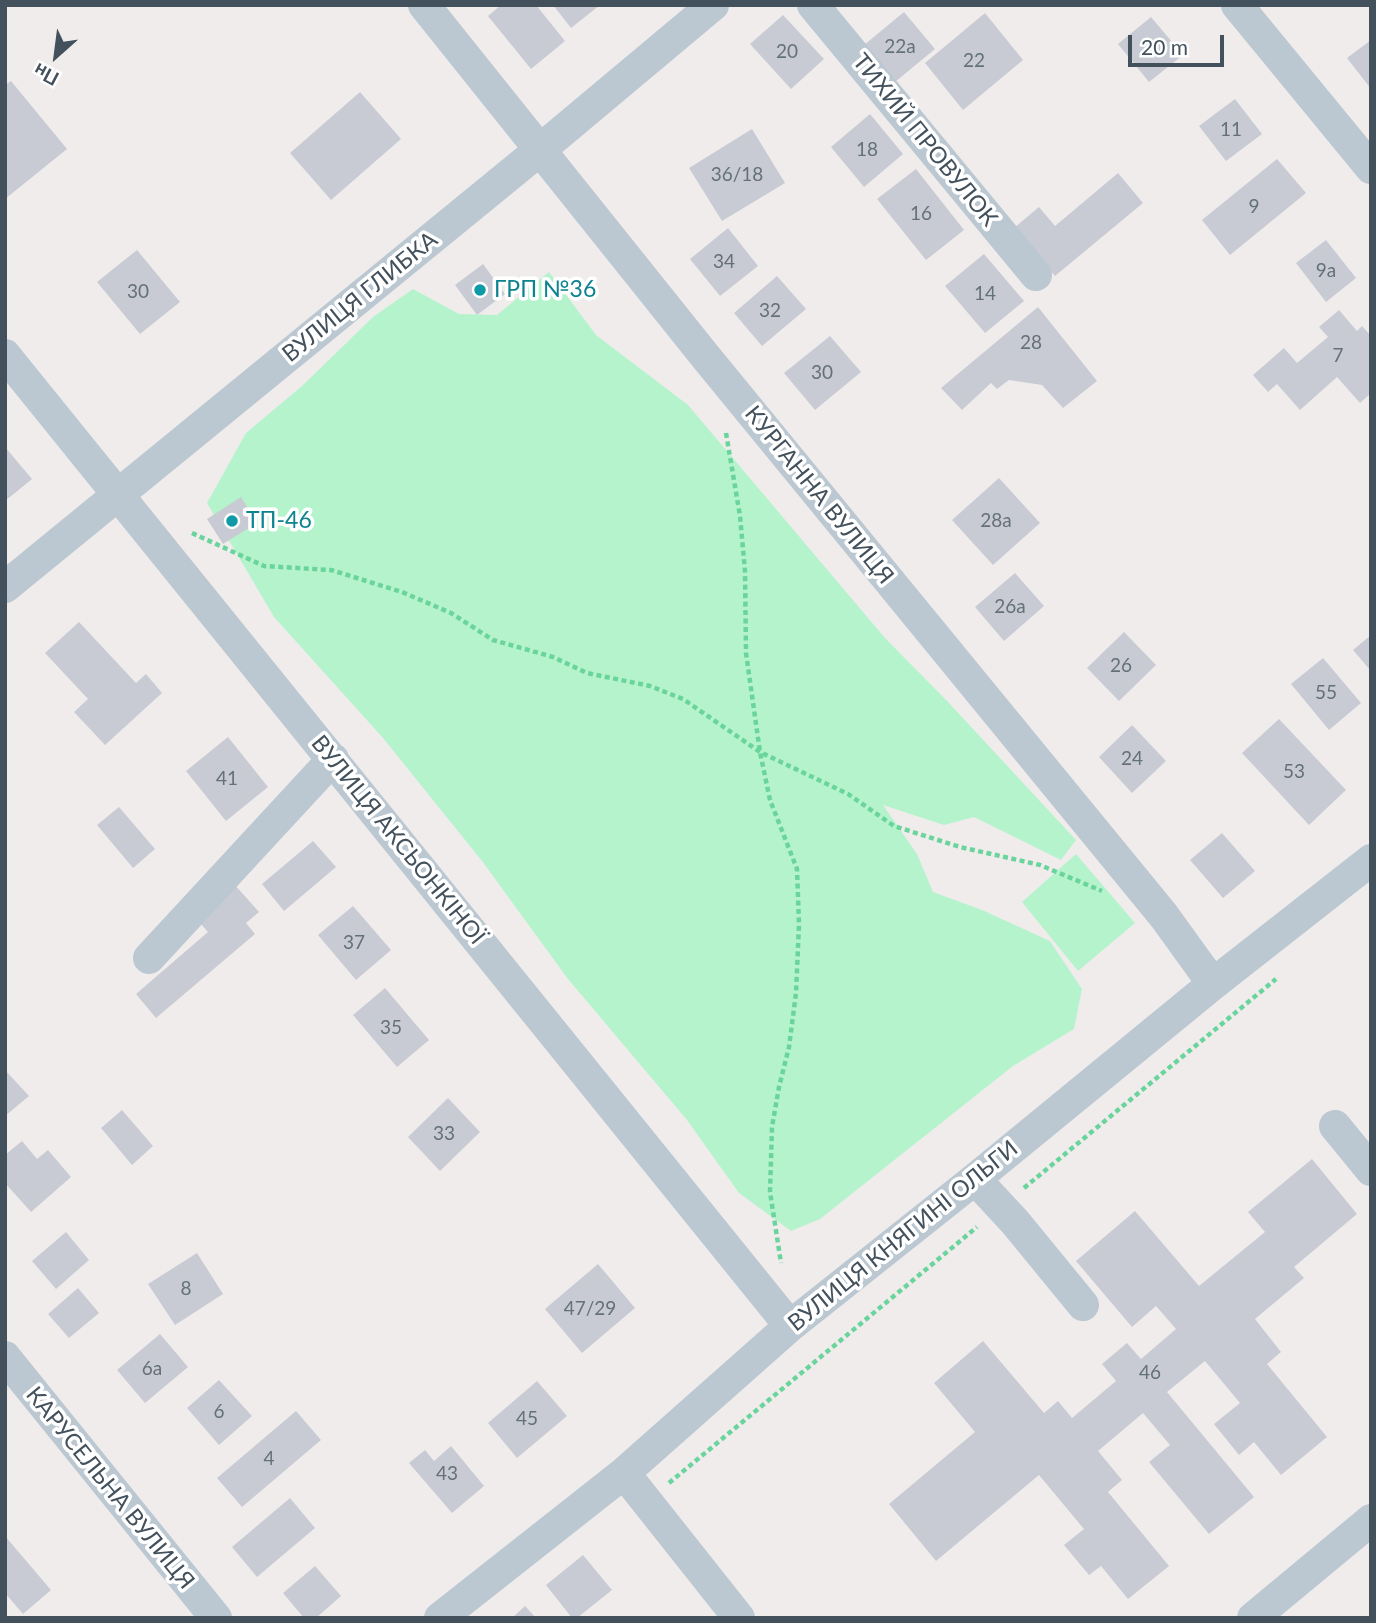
<!DOCTYPE html>
<meta charset="utf-8">
<style>
body{margin:0}
#map{position:relative;width:1376px;height:1623px;overflow:hidden;background:#f0ecec;font-family:Lato,sans-serif}
canvas{display:block}
.frame{position:absolute;inset:0;border:7px solid #43515c;pointer-events:none}
.north{position:absolute;left:21px;top:21px;width:70px;height:70px;-webkit-text-stroke:5px #fff;paint-order:stroke;rotate:208deg;font-size:19px;font-weight:700;line-height:28px;text-align:center;color:#43515c}
.north::after{content:'';display:block;margin:auto;width:24px;height:32px;background:#43515c;clip-path:polygon(50% 0,100% 100%,50% 72%,0 100%)}
.scale{position:absolute;left:1128px;top:35px;width:96px;height:32px;box-sizing:border-box;border:4px solid #43515c;border-top:0;padding-left:9px;font-size:21px;line-height:24px;white-space:nowrap;color:#43515c;-webkit-text-stroke:5px #fff;paint-order:stroke}
</style>
<div id="map">
<canvas width="1376" height="1623"></canvas>
<div class="frame"></div>
<div class="north">Пн</div>
<div class="scale">20 m</div>
</div>
<script>
const g = document.querySelector('canvas').getContext('2d');
g.lineJoin = 'round';
function fill(path, color) { g.fillStyle = color; g.fill(path, 'evenodd'); }
const shape = rows => new Path2D(rows.map(r => 'M' + r).join(''));
function strokePath(path, color, width, dash) { g.strokeStyle = color; g.lineWidth = width; g.lineCap = dash ? 'butt' : 'round'; g.setLineDash(dash || []); g.stroke(path); }
function drawText(font, color, halo, rows, align = 'center') {
  g.font = font + ' Lato,sans-serif'; g.lineWidth = 7; g.setLineDash([]); g.textBaseline = 'middle'; g.strokeStyle = halo; g.fillStyle = color; for (const [text, x, y, turn = 0] of rows) {
    g.save(); g.translate(x, y); g.rotate((+turn || 0) * Math.PI / 180); g.textAlign = isNaN(turn) ? turn : align; if (halo) g.strokeText(text, 0, 0); g.fillText(text, 0, 0); g.restore();
  }
}
const green = shape([
 [549,272,596,335,688,405,885,638,949,703,1076,840,1061,860,974,817,944,825,883,805,917,854,933,892,982,910,1050,941,1082,989,1074,1029,1013,1066,820,1219,791,1231,739,1193,687,1120,568,979,482,861,383,738,274,617,207,503,246,433,302,386,373,317,413,289,459,314,497,315],
 [1076,854,1135,923,1078,971,1022,902]
]);
const building = shape([
 [501,5,536,5,565,41,531,69,488,16],
 [553,5,600,5,571,28],
 [904,12,935,49,895,82,864,45],
 [985,13,1023,60,963,110,925,63],
 [783,15,824,59,791,89,750,44],
 [1151,17,1183,55,1149,82,1118,44],
 [1371,40,1371,89,1347,58],
 [11,81,67,149,5,199,5,85],
 [360,92,401,139,331,200,290,153],
 [1235,99,1262,134,1226,161,1199,126],
 [870,114,903,154,864,187,831,147],
 [752,129,785,183,722,221,689,168],
 [1277,159,1306,193,1230,255,1202,220],
 [916,169,964,230,926,260,877,199],
 [1118,173,1143,203,1055,276,1014,228,1039,207,1055,226],
 [728,228,758,266,720,296,690,259],
 [1326,240,1356,278,1326,302,1296,263],
 [137,250,180,302,140,334,97,282],
 [984,254,1024,301,985,333,945,286],
 [483,264,505,294,477,315,455,285],
 [777,276,806,309,762,346,734,313],
 [1038,307,1097,381,1063,408,1042,385,1009,380,997,389,991,383,962,410,941,388],
 [1339,310,1357,331,1362,326,1371,336,1371,393,1360,403,1337,377,1300,410,1277,384,1268,392,1253,375,1284,348,1297,363,1328,337,1319,327],
 [830,336,861,372,815,410,784,373],
 [5,447,32,479,5,501],
 [999,478,1040,523,993,565,952,520],
 [241,497,257,523,223,544,207,519],
 [1015,573,1044,606,1004,641,975,607],
 [79,622,136,683,146,674,162,693,105,745,74,712,88,699,45,653],
 [1124,632,1156,665,1119,701,1087,668],
 [1371,635,1371,671,1353,650],
 [1323,658,1361,703,1329,730,1291,684],
 [1279,719,1346,790,1309,825,1242,753],
 [1132,725,1166,761,1132,793,1099,757],
 [228,737,268,787,226,821,186,771],
 [119,807,155,849,133,868,97,825],
 [1222,833,1255,871,1223,898,1190,860],
 [313,841,336,867,284,911,262,884],
 [234,884,259,912,246,923,255,934,156,1018,136,994,208,932,195,917],
 [353,906,391,950,356,980,318,935],
 [385,988,429,1040,397,1067,353,1015],
 [5,1070,29,1096,5,1116],
 [448,1098,480,1132,440,1171,408,1137],
 [122,1110,153,1146,132,1165,101,1128],
 [22,1141,37,1159,48,1150,71,1177,31,1212,5,1183,5,1155],
 [1312,1159,1357,1214,1294,1267,1304,1278,1255,1319,1281,1352,1267,1364,1327,1437,1281,1475,1254,1442,1239,1455,1214,1424,1240,1403,1205,1361,1167,1392,1254,1497,1209,1534,1149,1462,1170,1445,1143,1413,1098,1451,1122,1480,1108,1492,1169,1566,1128,1599,1101,1566,1089,1575,1064,1545,1084,1529,1039,1475,936,1561,889,1504,975,1432,934,1383,983,1341,1044,1413,1058,1401,1072,1418,1116,1381,1102,1364,1127,1343,1141,1359,1176,1329,1156,1306,1132,1327,1076,1261,1135,1211,1199,1286,1265,1232,1248,1212],
 [66,1232,89,1260,56,1289,32,1261],
 [197,1253,223,1294,175,1325,148,1284],
 [598,1264,635,1308,582,1353,545,1309],
 [78,1288,99,1313,69,1338,48,1314],
 [160,1334,188,1367,145,1403,117,1370],
 [219,1380,252,1416,219,1445,187,1408],
 [537,1381,567,1416,517,1458,488,1423],
 [296,1411,321,1440,242,1507,217,1478],
 [451,1446,484,1486,452,1513,409,1463,425,1450,434,1461],
 [290,1498,315,1528,257,1577,232,1547],
 [5,1536,51,1590,23,1614,5,1593],
 [583,1555,612,1590,577,1618,572,1618,546,1585],
 [315,1566,341,1596,316,1618,304,1618,283,1593],
 [525,1606,536,1618,512,1618]
]);
const path = shape([
 [726,433,740,516,745,571,746,653,760,752,770,800,797,869,799,924,796,993,789,1047,779,1087,772,1127,770,1192,781,1263],
 [192,533,264,566,331,570,402,592,451,613,493,640,553,657,587,673,650,686,683,699,760,752,848,794,894,826,960,847,1040,865,1102,891],
 [1024,1188,1276,979],
 [669,1483,977,1227]
]);
const minor = shape([
 [424,5,705,356,1164,916,1213,984],
 [813,5,1036,275],
 [1237,5,1371,168],
 [5,355,790,1326],
 [5,587,541,149,713,5],
 [149,958,333,759],
 [1335,1126,1371,1170],
 [975,1179,1015,1222,1083,1305],
 [5,1357,216,1618],
 [624,1473,739,1618],
 [440,1618,624,1473,790,1326,975,1179,1213,984,1371,860],
 [1253,1618,1371,1520]
]);
const markers = [
 [480,290,7,"#0f9aa8"],
 [232,521,7,"#0f9aa8"]
];
const numberNames = [
 ["22а",900,47],
 ["20",787,52],
 ["22",974,61],
 ["11",1231,130],
 ["18",867,150],
 ["36/18",737,175],
 ["9",1254,207],
 ["16",921,214],
 ["34",724,262],
 ["9а",1326,271],
 ["30",138,292],
 ["14",985,294],
 ["32",770,311],
 ["28",1031,343],
 ["7",1338,356],
 ["30",822,373],
 ["28а",996,521],
 ["26а",1010,607],
 ["26",1121,666],
 ["55",1326,693],
 ["24",1132,759],
 ["53",1294,772],
 ["41",227,779],
 ["37",354,943],
 ["35",391,1028],
 ["33",444,1134],
 ["8",186,1289],
 ["47/29",590,1309],
 ["6а",152,1369],
 ["46",1150,1373],
 ["6",219,1412],
 ["45",527,1419],
 ["4",269,1459],
 ["43",447,1474]
];
const streetNames = [
 ["ТИХИЙ ПРОВУЛОК",925,140,51],
 ["ВУЛИЦЯ ГЛИБКА",360,297,-39],
 ["КУРГАННА ВУЛИЦЯ",819,495,51],
 ["ВУЛИЦЯ АКСЬОНКІНОЇ",398,840,51],
 ["ВУЛИЦЯ КНЯГИНІ ОЛЬГИ",903,1236,-39],
 ["КАРУСЕЛЬНА ВУЛИЦЯ",110,1488,51]
];
const cultureNames = [
 ["ГРП №36",494,290],
 ["ТП-46",246,521]
];
fill(green, '#b5f3cc');
fill(building, '#c8cbd3');
strokePath(path, '#6ad49d', 4.5, [5, 3.5]);
strokePath(minor, '#bbc8d1', 32);
for (const [x, y, r, color] of markers) { const dot = new Path2D(); dot.arc(x, y, r, 0, 2 * Math.PI); g.fillStyle = color; g.fill(dot); strokePath(dot, '#fff', 2.5); }
drawText('19px', '#64707a', null, numberNames);
drawText('23px', '#43515c', '#fff', streetNames);
drawText('23px', '#0d838f', '#fff', cultureNames, 'left');
</script>
